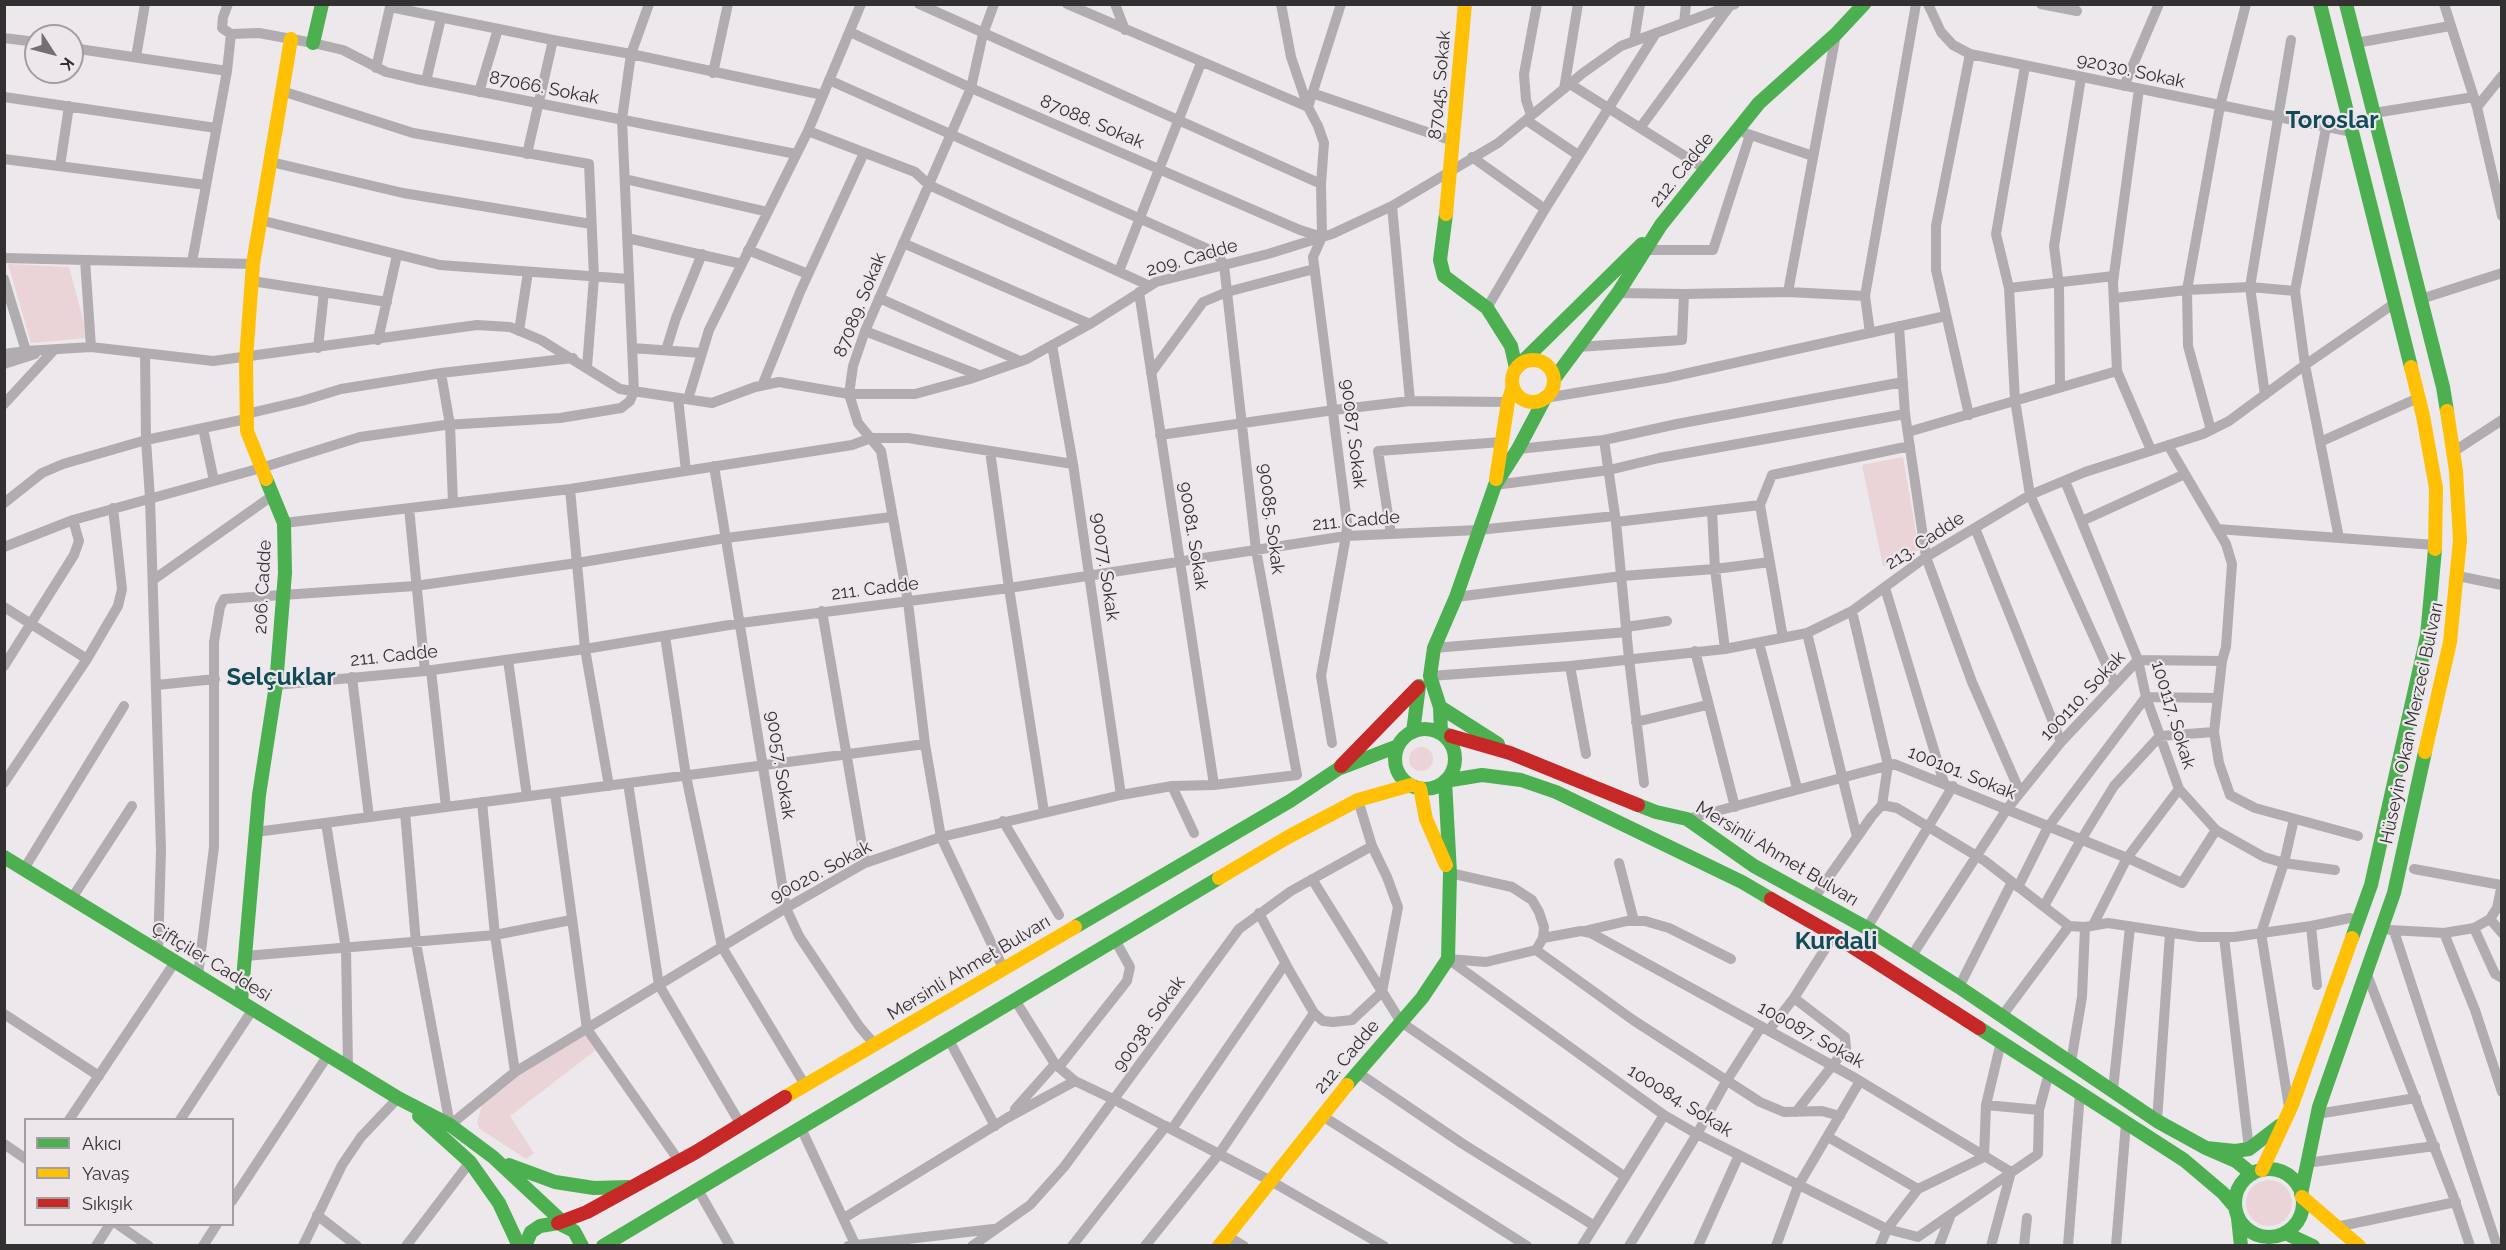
<!DOCTYPE html>
<meta charset="utf-8">
<style>
body{margin:0}
#map{position:relative;width:2506px;height:1250px;overflow:hidden;background:#ece8eb;font-family:Raleway,sans-serif}
canvas{display:block}
.frame{position:absolute;inset:0;border:6px solid #323031;pointer-events:none}
.legend{position:absolute;left:24px;top:1118px;width:210px;height:108px;box-sizing:border-box;background:#ede7ec;border:2px solid #a29ea1;margin:0;padding:8px 10px;list-style:none;font-size:18px;color:#323031}
.legend li{display:flex;align-items:center;gap:12px;height:30px}
.legend b{width:30px;border:2px solid #a29ea1}
.north{position:absolute;left:24px;top:24px;width:60px;height:60px;box-sizing:border-box;background:#ede7ec;border:2px solid #a29ea1;border-radius:50%;rotate:126deg;font-size:16px;font-weight:700;line-height:24px;text-align:center;color:#323031}
.north::after{content:'';display:block;margin:auto;width:21px;height:27px;background:#737072;clip-path:polygon(50% 0,100% 100%,50% 72%,0 100%)}
</style>
<div id="map">
<canvas width="2506" height="1250"></canvas>
<div class="frame"></div>
<ul class="legend">
<li><b style="height:8px;background:#4caf50"></b>Akıcı</li>
<li><b style="height:8px;background:#ffc107"></b>Yavaş</li>
<li><b style="height:8px;background:#c62828"></b>Sıkışık</li>
</ul>
<div class="north">K</div>
</div>
<script>
const g = document.querySelector('canvas').getContext('2d');
g.lineJoin = 'round';
function fill(path, color) { g.fillStyle = color; g.fill(path, 'evenodd'); }
const shape = rows => new Path2D(rows.map(r => 'M' + r).join(''));
function strokePath(path, color, width, dash) { g.strokeStyle = color; g.lineWidth = width; g.lineCap = dash ? 'butt' : 'round'; g.setLineDash(dash || []); g.stroke(path); }
function drawText(font, color, halo, rows, align = 'center') {
  g.font = font + ' Raleway,sans-serif'; g.lineWidth = 4.5; g.setLineDash([]); g.textBaseline = 'middle'; g.strokeStyle = halo; g.fillStyle = color; for (const [text, x, y, turn = 0] of rows) {
    g.save(); g.translate(x, y); g.rotate((+turn || 0) * Math.PI / 180); g.textAlign = isNaN(turn) ? turn : align; if (halo) g.strokeText(text, 0, 0); g.fillText(text, 0, 0); g.restore();
  }
}
const green = shape([
 [8,264,69,267,88,338,31,343],
 [1903,457,1919,550,1883,566,1862,465],
 '1409 759a12 12 0 1 1 24 0a12 12 0 1 1-24 0Z',
 [586,1034,596,1050,510,1116,534,1153,526,1159,480,1129,477,1123,482,1105,517,1076],
 '2246 1203a23 23 0 1 1 46 0a23 23 0 1 1-46 0Z'
]);
const street = shape([
 [228,4,223,17,222,28,231,34,259,33,313,43,343,50,386,72,416,79,796,154],
 [919,4,1321,184],
 [994,4,983,34,971,88,865,331,853,366,849,394,858,423,881,451,908,602,925,744,941,837,1003,968],
 [1067,4,1308,107,1341,4],
 [1115,4,1125,30],
 [1281,4,1291,57,1308,107,1318,126,1324,143,1321,184,1322,237,1313,257,1347,522,1346,536,1321,676,1332,743],
 [1928,4,1941,32,1953,45,1970,54,2352,132],
 [2041,4,2077,11],
 [2444,4,2477,107,2502,216],
 [1684,23,1686,4],
 [850,32,971,88,1300,230,1322,237],
 [4,38,36,42],
 [1634,41,1640,4],
 [2356,43,2450,26],
 [72,48,227,71],
 [136,57,145,4],
 [2025,66,1996,234,2009,288,2015,400,2030,495,2115,684],
 [376,68,390,7,553,40,631,54,823,95],
 [713,73,728,4],
 [426,81,441,18],
 [1570,84,1707,170],
 [2124,86,2159,4],
 [1564,89,1578,4],
 [2139,89,2113,282,2117,371,2151,450],
 [282,91,413,133,589,164,594,277,587,367],
 [479,92,498,29],
 [1312,93,1453,141],
 [4,97,216,128],
 [2477,107,2502,76],
 [2374,113,2474,97],
 [1531,115,1526,100,1524,74,1537,4],
 [1526,120,1578,155],
 [1640,128,1729,7],
 [2326,128,2295,291,2305,365,2339,538],
 [808,131,915,172,929,185,1150,286],
 [1745,133,1813,156],
 [527,154,553,40],
 [1472,157,1545,209],
 [4,159,206,185],
 [271,162,403,193,591,224],
 [60,166,69,106],
 [625,179,768,212],
 [1392,206,1410,401],
 [260,220,440,265,629,279],
 [627,238,742,264],
 [903,243,1090,324],
 [748,250,808,274],
 [1645,250,1713,250,1750,135],
 [4,258,253,264],
 [85,260,91,347],
 [192,262,227,71,231,34],
 [1119,271,1201,63],
 [4,279,26,351,91,347,213,361,477,325,510,327,541,340,620,389,712,403,755,387,779,382,849,394,915,394,970,379,1027,359,1090,324,1156,282,1268,254,1332,234,1392,206,1498,143,1583,73,1621,46,1735,4],
 [252,281,387,302],
 [2009,288,2114,276],
 [1139,292,1214,785],
 [1788,292,1836,34],
 [1618,293,1684,294,1788,292,1865,296],
 [879,298,1020,361],
 [2115,298,2187,290,2250,287,2295,291],
 [2421,299,2502,273],
 [1487,308,1545,209,1656,33],
 [1899,326,1905,414,1926,557,1972,682,2020,792],
 [519,331,528,272],
 [865,331,979,375],
 [1870,333,1865,296,1916,4],
 [378,340,397,255],
 [1052,345,1073,464,1121,795],
 [1578,347,1682,340,1684,294],
 [318,348,324,292],
 [632,348,702,353],
 [666,350,676,318,702,254],
 [4,354,26,351],
 [145,354,146,440,150,498,161,850,158,951],
 [4,364,35,354],
 [441,373,450,425,453,503],
 [1151,373,1203,302,1227,292,1314,269],
 [762,386,800,292,864,153],
 [2060,386,2059,286,2054,246,2081,78],
 [2265,395,2250,287,2291,40],
 [678,398,686,471],
 [1545,398,1666,378,1946,316],
 [688,399,709,330,808,131,861,4],
 [4,404,53,351],
 [246,414,302,401,341,389,441,373,573,358],
 [1969,415,1936,270,1936,226,1970,54],
 [203,428,214,481],
 [2211,430,2188,346,2187,290,2220,106,2246,4],
 [1908,432,2117,371],
 [1160,435,1334,410,1410,401,1508,402],
 [1604,440,1616,522,1629,659,1644,783],
 [2320,442,2418,398],
 [2168,445,2226,544,2232,564,2226,647,2222,661,2214,732,2219,763,2230,795,2255,808,2358,836],
 [1518,449,1604,440,1677,424,1903,382],
 [990,451,1009,588,1044,812],
 [2453,452,2502,420],
 [714,466,786,908,799,936,859,1026,875,1045],
 [2065,481,2138,660,2146,697,2179,789,2216,830,2264,857,2284,863,2335,870],
 [1495,485,1609,470,1659,458,1905,414],
 [570,489,585,649,609,786],
 [4,503,42,473,63,464,146,440,246,419],
 [1760,505,1772,475,1910,446],
 [1760,505,1783,638],
 [409,508,425,671],
 [1712,511,1715,569,1725,649],
 [2082,521,2185,474],
 [1616,522,1760,505],
 [284,523,570,489,852,445,871,438,908,438,1073,464],
 [1975,528,2061,742],
 [2217,529,2435,545],
 [1391,534,1378,451,1502,442],
 [4,547,73,520,261,468,360,437,445,425,560,418,621,408,630,401,634,391,622,119,631,54,649,4],
 [2458,576,2502,585],
 [153,580,272,496],
 [1885,588,1944,783],
 [1456,597,1622,576,1715,569,1770,562],
 [4,607,87,659],
 [822,611,865,863],
 [1626,627,1667,621],
 [1807,633,1857,837],
 [665,636,686,776,722,947,805,1085],
 [1759,643,1797,788],
 [1434,648,1627,632],
 [1695,651,1735,807],
 [508,660,527,796],
 [4,666,74,555,79,541,73,520],
 [1570,666,1586,754],
 [431,670,446,807],
 [1430,676,1570,666,1725,649,1807,633,1852,611,1926,557,2030,495,2085,472,2203,434,2229,421,2305,365,2395,303],
 [352,677,369,817],
 [157,685,215,679],
 [276,685,425,671,585,649,741,623,1009,588,1346,536,1478,530,1615,516],
 [1636,722,1707,705],
 [4,783,87,659,118,606,122,589,113,508],
 [628,783,659,985,741,1125],
 [1172,786,1194,833],
 [555,793,587,1029,679,1161],
 [482,802,495,935,515,1072],
 [1882,805,1897,808,1985,861,2069,926],
 [405,812,416,943,450,1125,515,1072,786,908,865,863,941,837,1121,795,1172,786,1214,785,1297,775,1256,550,1224,265,1217,253,829,80],
 [1687,819,1894,764,2132,860,2182,883,2216,830],
 [1003,821,1059,915],
 [326,823,346,949,348,1067],
 [256,832,925,744],
 [1619,863,1634,921],
 [24,869,124,706],
 [2414,869,2501,885],
 [1450,873,1512,887,1532,900,1539,912,1544,927,1543,938,1536,950,1486,962,1448,959,1664,1115,1697,1134,1887,1229,1918,1237,2038,1154,2039,1110,2049,1073],
 [1312,879,1401,1022,1624,1176],
 [2018,887,2048,827,2146,697,2218,698],
 [72,898,132,806],
 [1814,898,1872,816,1882,805,1888,765,1852,611],
 [2044,906,2081,840,2114,786,2160,736,2214,732],
 [1259,913,1289,970,1314,1013,1323,1021,1333,1022,1352,1020,1382,992,1398,907,1387,877,1372,846,1358,800],
 [2490,919,2502,933],
 [2093,925,2127,858,2179,789],
 [2069,926,2085,927,2108,923,2199,937,2234,937,2311,926,2350,918],
 [2311,926,2317,985],
 [1867,928,1953,786],
 [2474,928,2495,974,2502,978],
 [2390,930,2444,933,2474,928,2490,919,2497,908,2502,884],
 [1584,931,1627,921,1645,921,1669,928,1731,959],
 [2394,931,2497,1246],
 [2444,933,2475,1010,2502,1092],
 [2224,937,2249,1149],
 [1543,938,1581,931,1591,933,1855,1078,2011,1172,1991,1246],
 [1536,950,1633,1020,1760,1102,1784,1112,1822,1111,1840,1116],
 [245,956,495,935,571,920],
 [1911,957,2007,809,2061,742,2138,660,2222,661],
 [2366,972,2454,1198,2470,1246],
 [198,975,214,847,214,642,220,607,224,599,415,586,577,563,726,538,891,517],
 [1959,987,2012,882],
 [1794,998,1845,1037,1846,1048,1796,1112],
 [1015,1000,1055,1064,1075,1081,1115,1100,1269,1180,1384,1246],
 [4,1014,99,1076],
 [2002,1016,2069,926],
 [1769,1030,1794,998,1834,935],
 [949,1040,995,1126],
 [2071,1062,2082,997,2085,927],
 [1059,1067,1127,981,1130,967,1115,940],
 [1357,1072,1463,1144,1593,1225],
 [2113,1090,2130,927],
 [1986,1105,2039,1110],
 [2289,1107,2261,933,2284,863,2294,819],
 [1015,1109,1055,1064],
 [2317,1114,2416,1098],
 [1321,1115,1527,1246],
 [69,1120,175,962],
 [180,1120,253,1009],
 [2157,1121,2170,933],
 [801,1128,855,1244],
 [1172,1129,1285,964],
 [1828,1137,1918,1189],
 [4,1144,26,1159],
 [2306,1163,2435,1146],
 [697,1188,730,1246],
 [232,1201,328,1055],
 [317,1215,357,1246],
 [844,1218,1007,1118,1075,1081],
 [117,1224,149,1246],
 [2336,1227,2456,1202],
 [1227,1236,1244,1246],
 [96,1246,110,1224],
 [203,1246,217,1224],
 [303,1246,342,1165,361,1137,398,1098],
 [406,1246,470,1162],
 [848,1246,993,1229],
 [972,1246,1030,1205,1064,1167,1239,929,1291,891,1372,846],
 [1072,1246,1166,1126],
 [1145,1246,1219,1154,1314,1013],
 [1582,1246,1664,1115],
 [1629,1246,1697,1134,1727,1080,1761,1027],
 [1698,1246,1739,1155],
 [1776,1246,1798,1186,1860,1081],
 [1880,1246,1887,1229,1918,1189,1984,1157,1986,1105,2001,1042],
 [1939,1246,1950,1217],
 [2024,1246,2027,1218],
 [2068,1246,2080,1093],
 [2116,1246,2126,1123]
]);
const fast = shape([
 [2320,4,2411,367],
 [2346,4,2443,387,2447,411],
 [313,43,322,4],
 [1446,214,1440,260,1444,276,1487,308,1511,346,1516,368],
 [1516,368,1642,244],
 [1554,379,1618,293,1661,225,1759,103,1836,34,1864,4],
 [1440,707,1498,744],
 '1395 759a30 30 0 1 1 60 0a30 30 0 1 1-60 0Z',
 [1413,732,1419,686],
 [1451,736,1441,733,1440,707,1430,676,1434,648,1456,597,1495,485,1518,449,1545,398],
 [1638,805,1656,812,1687,819,1754,866,1867,928,1959,987,2157,1121,2206,1148,2236,1161,2252,1174],
 [4,857,398,1098,450,1125,493,1157,567,1226],
 [1075,927,1290,801,1338,769,1398,746],
 [2352,938,2371,885,2427,636,2435,549],
 [241,1002,259,795,276,685,285,573,284,523,266,479],
 [1979,1028,2184,1160,2223,1193,2235,1207],
 [1347,1085,1422,998,1448,959,1450,873,1445,781,1482,775,1521,780,1556,792,1742,882,1771,899],
 [419,1116,470,1162,499,1203,519,1246],
 [2206,1148,2235,1151,2249,1149,2279,1126],
 [509,1165,555,1182,594,1188,628,1187],
 '2235 1203a34 34 0 1 1 68 0a34 34 0 1 1-68 0Z',
 [2301,1194,2319,1107,2394,893,2425,752],
 [2238,1218,2241,1246],
 [2285,1233,2313,1246],
 [525,1246,531,1232,540,1226,558,1223,574,1231,582,1246],
 [603,1246,1219,878]
]);
const slow = shape([
 [1446,214,1465,4],
 '1512 381a21 21 0 1 1 42 0a21 21 0 1 1-42 0Z',
 [2411,367,2423,416,2436,488,2435,549],
 [266,479,247,431,246,359,253,264,291,39],
 [1496,479,1508,402,1513,387],
 [2425,752,2450,642,2460,540,2456,471,2447,411],
 [1420,788,1426,819,1446,865],
 [1219,878,1288,837,1358,800,1411,785],
 [785,1097,1075,927],
 [2262,1170,2292,1105,2352,938],
 [2302,1197,2359,1246],
 [1219,1246,1347,1085]
]);
const jam = shape([
 [1451,736,1510,753,1638,805],
 [1341,766,1418,687],
 [1771,899,1834,935,1979,1028],
 [558,1223,587,1212,696,1152,785,1097]
]);
const streetNames = [
 ["92030. Sokak",2131,71,12],
 ["87045. Sokak",1440,85,-85],
 ["87066. Sokak",544,88,11],
 ["87088. Sokak",1092,122,23],
 ["212. Cadde",1682,170,-51],
 ["209. Cadde",1192,258,-16],
 ["87089. Sokak",860,305,-68],
 ["90087. Sokak",1353,434,83],
 ["90085. Sokak",1271,519,83],
 ["211. Cadde",1356,521,-5],
 ["90081. Sokak",1193,536,81],
 ["213. Cadde",1925,541,-33],
 ["90077. Sokak",1105,567,82],
 ["206. Cadde",263,587,-87],
 ["211. Cadde",875,589,-7],
 ["211. Cadde",394,656,-6],
 ["100110. Sokak",2083,696,-47],
 ["100117. Sokak",2173,715,73],
 ["Hüseyin Okan Merzeci Bulvarı",2412,723,-78],
 ["90057. Sokak",780,765,81],
 ["100101. Sokak",1962,773,22],
 ["Mersinli Ahmet Bulvarı",1777,854,31],
 ["90020. Sokak",821,872,-28],
 ["Çiftçiler Caddesi",211,962,31],
 ["Mersinli Ahmet Bulvarı",969,968,-31],
 ["90038. Sokak",1149,1024,-55],
 ["100087. Sokak",1811,1035,29],
 ["212. Cadde",1347,1057,-50],
 ["100084. Sokak",1680,1101,32]
];
const districtNames = [
 ["Toroslar",2332,121],
 ["Selçuklar",281,678],
 ["Kurdali",1836,942]
];
fill(green, '#ebd4d7');
strokePath(street, '#b0acaf', 10);
strokePath(fast, '#4caf50', 14);
strokePath(slow, '#ffc107', 14);
strokePath(jam, '#c62828', 14);
drawText('18px', '#323031', '#ede7ec', streetNames);
drawText('bold 24px', '#124b58', '#ede7ec', districtNames);
</script>
